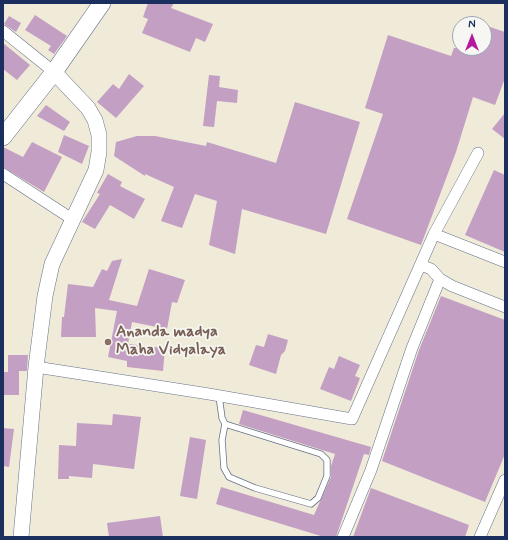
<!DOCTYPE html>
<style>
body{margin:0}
#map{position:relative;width:508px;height:540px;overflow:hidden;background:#efebd8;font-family:Mynerve,sans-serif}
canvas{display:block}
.frame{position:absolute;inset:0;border:4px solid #1b2f5e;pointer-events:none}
.north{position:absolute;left:452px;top:16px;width:40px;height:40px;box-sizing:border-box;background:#f6f6f2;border:1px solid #9ea6b7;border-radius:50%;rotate:0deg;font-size:11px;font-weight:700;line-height:16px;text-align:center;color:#1b2f5e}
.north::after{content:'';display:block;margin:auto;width:14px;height:18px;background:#b5179e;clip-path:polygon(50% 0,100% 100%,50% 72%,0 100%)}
</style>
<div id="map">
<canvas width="508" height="540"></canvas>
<div class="frame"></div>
<div class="north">N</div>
</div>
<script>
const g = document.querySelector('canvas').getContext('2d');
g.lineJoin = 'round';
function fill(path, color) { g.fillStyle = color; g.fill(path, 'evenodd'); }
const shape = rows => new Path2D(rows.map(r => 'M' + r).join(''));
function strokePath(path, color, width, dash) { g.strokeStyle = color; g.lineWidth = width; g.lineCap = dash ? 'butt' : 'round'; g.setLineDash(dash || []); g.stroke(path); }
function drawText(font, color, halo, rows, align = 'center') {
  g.font = font + ' Mynerve,sans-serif'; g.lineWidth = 3.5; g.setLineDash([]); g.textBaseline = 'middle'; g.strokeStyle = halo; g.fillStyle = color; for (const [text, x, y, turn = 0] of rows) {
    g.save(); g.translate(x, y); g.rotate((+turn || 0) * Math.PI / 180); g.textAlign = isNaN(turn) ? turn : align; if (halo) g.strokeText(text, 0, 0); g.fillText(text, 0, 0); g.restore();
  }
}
const building = shape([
 [148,3,174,3,171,8,213,24,205,42,196,38,190,52,142,33,148,19,143,17],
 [35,15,67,36,54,54,48,50,51,46,25,30],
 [9,16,21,23,16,32,4,24],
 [484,25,505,32,505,78,495,105,473,97,456,152,421,245,347,219,383,114,365,108,388,35,451,56,454,48,484,48],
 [3,43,30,65,17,80,3,69],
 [129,74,144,86,116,118,97,102,113,84,119,89],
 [209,75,220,76,219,87,238,90,237,103,217,101,214,127,203,126],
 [295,102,360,122,326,234,242,209,235,254,209,245,217,201,195,194,182,228,161,221,174,187,145,174,145,176,114,156,116,142,137,136,155,136,206,146,207,142,276,163],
 [46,105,70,122,64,131,37,116],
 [505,113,505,139,492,129],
 [64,135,89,146,82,164,58,152],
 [32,142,62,157,44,192,3,167,3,147,23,157],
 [494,170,505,175,505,252,465,235],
 [108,174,122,182,120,186,145,199,134,219,110,205,95,229,82,222,100,194,97,193],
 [122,259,109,300,137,306,149,269,185,280,177,303,172,302,167,329,132,322,128,344,165,348,163,371,127,367,127,361,108,357,117,311,95,308,96,337,61,337,62,317,64,317,68,284,93,287,102,269,107,271,112,261],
 [441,296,505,320,505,454,485,502,382,461,419,350],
 [268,334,288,340,285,351,281,355,276,374,249,365,256,345,264,347],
 [8,355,28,355,27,371,19,371,19,395,3,395,3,372,8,372],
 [339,356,360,365,355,376,360,378,351,401,320,389,329,367,334,369],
 [243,410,371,447,369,455,364,454,336,537,324,537,216,504,221,487,314,515,331,477,331,466,335,454,239,424],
 [113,414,141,417,134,469,93,464,92,478,69,476,69,479,58,479,59,445,76,446,77,423,112,425],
 [3,428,14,429,9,467,3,466],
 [190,437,206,440,197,499,180,496],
 [371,488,469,525,465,537,353,537],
 [160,516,163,537,109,537,107,523]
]);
const lane = shape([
 [219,396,222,418,225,424,222,440,224,468,229,477,255,488,311,504,318,498,327,476,327,460,321,454,225,424]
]);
const street = shape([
 [3,31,54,72],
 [3,174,72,219],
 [434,234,505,262],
 [421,265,431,269,440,279,452,286,505,307],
 [36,367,209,394,352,419,434,234,478,153],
 [343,537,371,470,412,348,440,279],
 [480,537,505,480]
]);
const secondary = shape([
 [21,537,36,367,45,296,52,264,96,170,99,152,99,135,95,120,88,108,54,72]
]);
const primary = shape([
 [3,137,54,72,102,3]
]);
const markers = [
 [108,342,4,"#8d6e63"]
];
const educationNames = [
 ["Ananda madya",116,333],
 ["Maha Vidyalaya",116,351]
];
fill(building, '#c39fc4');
strokePath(lane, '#657189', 7);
strokePath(street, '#657189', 12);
strokePath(secondary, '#657189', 16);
strokePath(primary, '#657189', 18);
strokePath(lane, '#fff', 5.5);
strokePath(street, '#fff', 11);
strokePath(secondary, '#fff', 15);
strokePath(primary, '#fff', 17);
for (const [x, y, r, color] of markers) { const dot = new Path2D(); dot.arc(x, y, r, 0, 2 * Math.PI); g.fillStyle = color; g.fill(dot); strokePath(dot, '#f6f6f2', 1.5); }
drawText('bold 16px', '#785e54', '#f6f6f2', educationNames, 'left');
</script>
